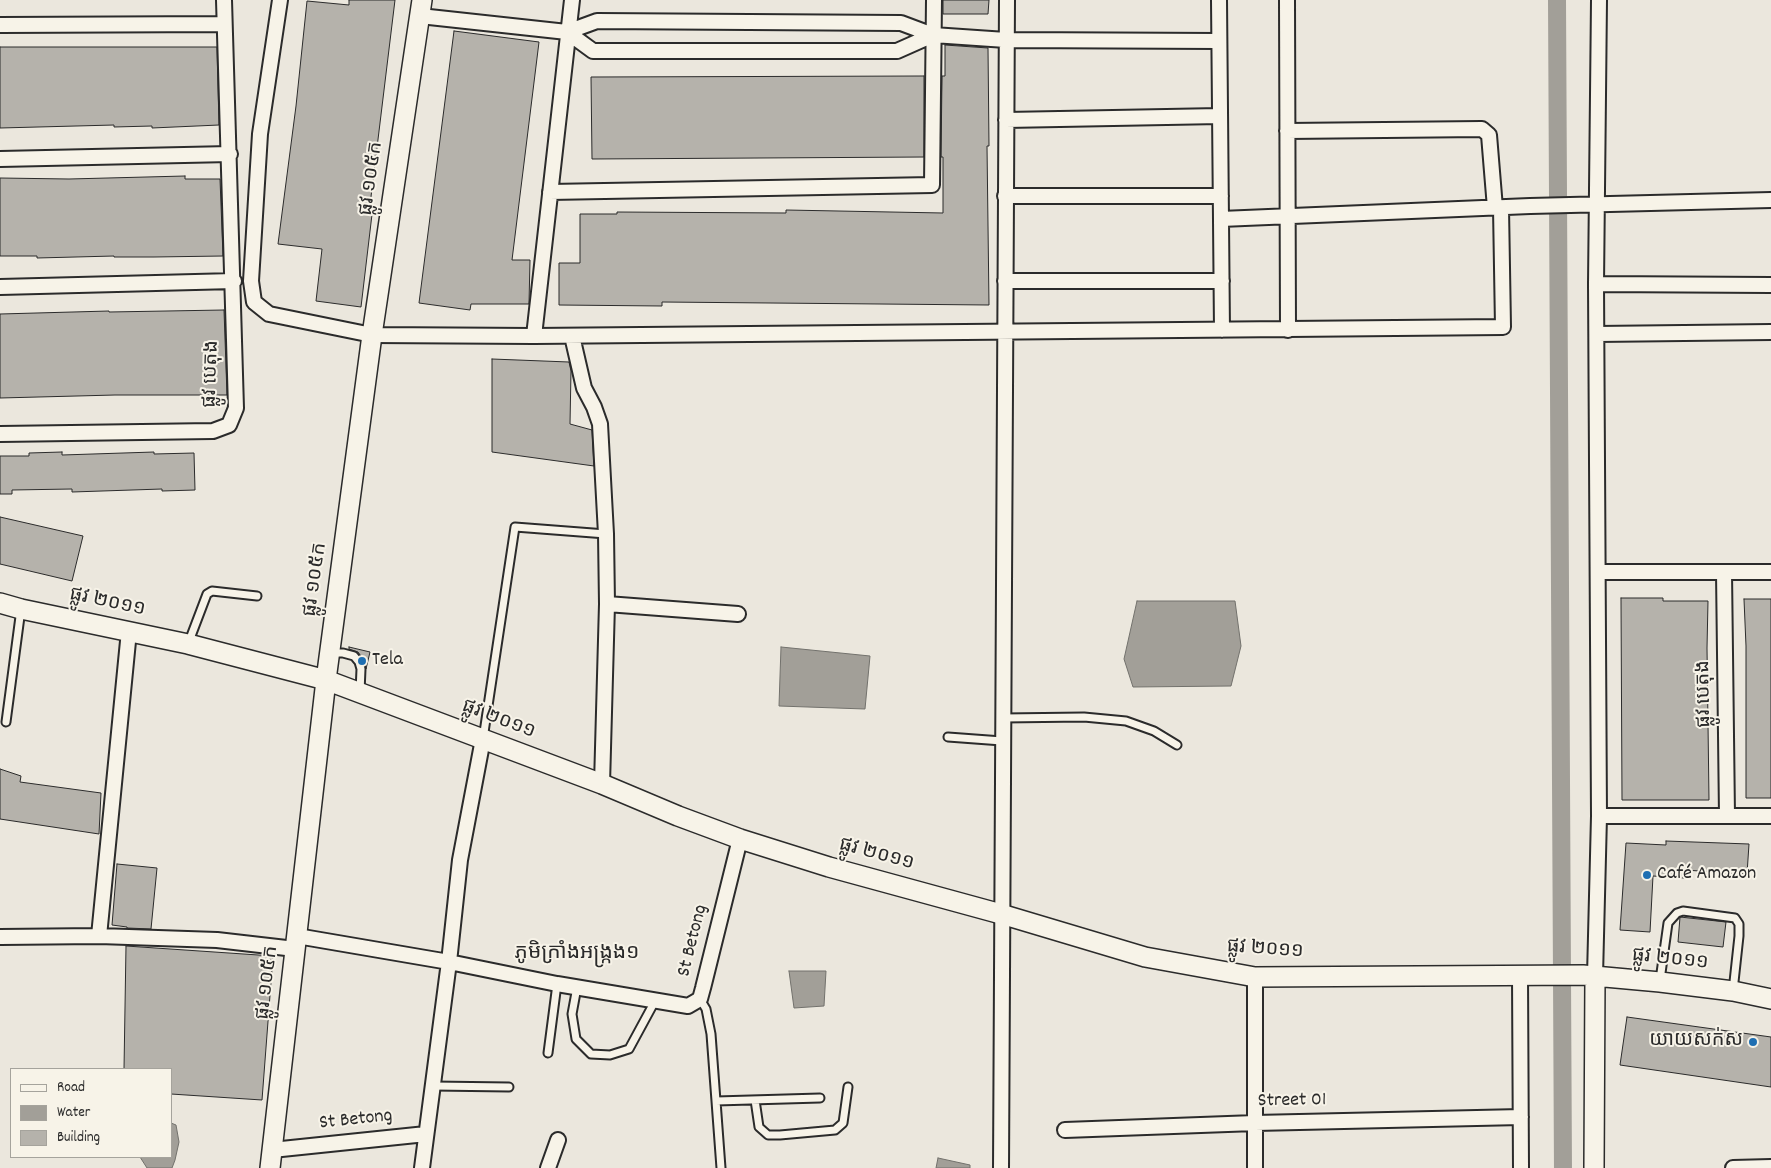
<!DOCTYPE html>
<meta charset="utf-8">
<style>
body{margin:0}
#map{position:relative;width:1771px;height:1168px;overflow:hidden;background:#ebe7dd;font-family:Dekko,sans-serif}
canvas{display:block}
.legend{position:absolute;left:10px;top:1068px;width:162px;height:90px;box-sizing:border-box;background:#f7f3e8;border:1px solid #a5a39c;margin:0;padding:6px 9px;list-style:none;font-size:15px;color:#2b2b2b}
.legend li{display:flex;align-items:center;gap:10px;height:25px}
.legend b{width:25px;border:1px solid #a5a39c}
</style>
<div id="map">
<canvas width="1771" height="1168"></canvas>
<ul class="legend">
<li><b style="height:6px;background:#f7f3e8"></b>Road</li>
<li><b style="height:14px;background:#a29f98"></b>Water</li>
<li><b style="height:14px;background:#b5b2ab"></b>Building</li>
</ul>
</div>
<script>
const g = document.querySelector('canvas').getContext('2d');
g.lineJoin = 'round';
function fill(path, color) { g.fillStyle = color; g.fill(path, 'evenodd'); }
const shape = rows => new Path2D(rows.map(r => 'M' + r).join(''));
function strokePath(path, color, width, dash) { g.strokeStyle = color; g.lineWidth = width; g.lineCap = dash ? 'butt' : 'round'; g.setLineDash(dash || []); g.stroke(path); }
function drawText(font, color, halo, rows, align = 'center') {
  g.font = font + ' Dekko,"Noto Sans Khmer",sans-serif'; g.lineWidth = 4; g.setLineDash([]); g.textBaseline = 'middle'; g.strokeStyle = halo; g.fillStyle = color; for (const [text, x, y, turn = 0] of rows) {
    g.save(); g.translate(x, y); g.rotate((+turn || 0) * Math.PI / 180); g.textAlign = isNaN(turn) ? turn : align; if (halo) g.strokeText(text, 0, 0); g.fillText(text, 0, 0); g.restore();
  }
}
const water = shape([
 [1137,601,1235,601,1241,646,1231,686,1133,687,1124,659,1137,601],
 [781,647,870,656,865,709,779,706,781,647],
 [789,971,826,971,824,1006,794,1008,789,971],
 [171,1123,176,1125,179,1142,175,1160,172,1168,147,1168,140,1157,171,1157,171,1123],
 [938,1158,970,1165,970,1168,936,1168,938,1158]
]);
const canal = shape([
 [1557,0,1563,1168]
]);
const building = shape([
 [349,0,395,0,370,205,373,206,361,307,316,301,322,249,278,244,296,106,307,1,349,5,349,0],
 [943,0,989,0,988,14,943,14,943,0],
 [454,31,539,42,512,260,530,260,529,304,471,304,470,310,419,303,454,31],
 [945,45,988,48,989,146,987,146,989,305,662,302,662,306,559,305,559,263,580,263,580,214,617,214,617,212,786,213,786,210,943,213,943,157,941,157,942,76,945,76,945,45],
 [0,47,217,47,219,125,152,128,152,126,114,127,114,125,0,128,0,47],
 [924,76,924,157,592,159,591,77,924,76],
 [185,176,185,179,220,179,223,256,154,257,114,257,114,256,37,258,37,256,0,256,0,178,69,179,185,176],
 [224,310,227,395,115,395,0,398,0,314,109,311,109,312,224,310],
 [492,359,569,362,571,371,570,424,592,430,594,466,492,452,492,359],
 [62,452,62,455,154,452,154,454,194,453,195,490,162,491,162,489,72,492,72,489,12,490,12,494,0,494,0,456,29,456,29,453,62,452],
 [0,517,83,536,72,581,0,564,0,517],
 [1621,598,1663,598,1663,601,1708,601,1707,648,1709,800,1622,800,1621,598],
 [1744,599,1771,599,1771,798,1746,798,1746,646,1744,599],
 [349,647,370,652,366,669,363,659,358,652,349,649,349,647],
 [0,769,21,776,20,782,101,793,99,834,0,819,0,769],
 [1666,841,1749,844,1747,874,1684,870,1684,878,1653,876,1650,932,1620,930,1626,843,1666,845,1666,841],
 [117,864,157,868,151,929,127,928,127,927,112,925,117,864],
 [1680,917,1726,922,1723,947,1678,942,1680,917],
 [126,946,273,956,262,1100,171,1094,171,1069,124,1069,126,946],
 [1627,1017,1771,1037,1771,1087,1620,1065,1627,1017]
]);
const lane = shape([
 [188,644,207,594,212,591,257,596],
 [331,653,343,653,354,656,359,662,361,669,360,692],
 [1003,718,1084,717,1126,721,1154,731,1177,745],
 [6,722,21,609],
 [948,737,1002,741],
 [483,739,515,527,606,534],
 [1660,980,1668,923,1677,913,1683,911,1735,918,1739,924,1739,936,1733,991],
 [577,987,572,1014,576,1039,591,1054,610,1055,629,1049,655,1001],
 [700,999,706,1009,711,1034,721,1168],
 [548,1053,557,984],
 [433,1086,509,1087],
 [755,1100,759,1127,768,1135,780,1135,835,1130,843,1123,848,1087],
 [716,1101,820,1098]
]);
const street = shape([
 [280,0,260,134,251,281,254,302,269,314,372,335,534,336,572,0],
 [1219,0,1222,330],
 [1287,0,1288,330],
 [420,16,567,32,597,21,901,23,933,35,1006,40,1219,41],
 [0,25,224,24],
 [567,32,593,51,897,51,933,35],
 [1006,120,1220,116],
 [1287,131,1482,129,1489,135,1495,208],
 [0,159,230,154],
 [550,192,932,185,934,0],
 [1005,196,1221,196],
 [1221,219,1530,206,1771,200],
 [1005,281,1222,281],
 [1596,284,1771,285],
 [0,287,234,281],
 [1597,334,1771,332],
 [534,336,1503,327,1501,208],
 [572,336,584,388,594,407,600,424,606,534,607,604,602,784],
 [0,434,213,431,229,425,236,408,224,0],
 [1598,572,1771,572],
 [1724,572,1727,816],
 [607,604,738,614],
 [1599,816,1771,816],
 [99,936,129,631],
 [297,936,449,962,557,984,688,1006,700,999,703,988,740,839],
 [0,937,99,936,217,940,295,949],
 [1520,976,1521,1168],
 [1595,976,1599,816,1596,284,1599,0],
 [1065,1130,1255,1123,1521,1117],
 [272,1150,426,1134],
 [422,1168,449,962,460,860,483,739],
 [548,1168,558,1140],
 [1001,1168,1007,0],
 [1255,1168,1255,977],
 [1733,1168,1771,1167]
]);
const secondary = shape([
 [0,603,21,609,188,644,326,680,602,784,678,816,740,839,829,867,1001,914,1145,957,1255,977,1583,975,1660,982,1733,991,1771,999],
 [270,1168,326,680,372,335,422,0],
 [1594,1168,1595,976]
]);
const markers = [
 [362,661,5,"#1f6fb2"],
 [1647,875,5,"#1f6fb2"],
 [1753,1042,5,"#1f6fb2"]
];
const streetNames = [
 ["ផ្លូវ ១០៥ក",373,179,-82],
 ["ផ្លូវ បេតុង",213,374,-88],
 ["ផ្លូវ ១០៥ក",317,580,-82],
 ["ផ្លូវ ២០១១",107,604,12],
 ["ផ្លូវ បេតុង",1706,694,-91],
 ["ផ្លូវ ២០១១",498,721,21],
 ["ផ្លូវ ២០១១",876,856,15],
 ["St Betong",694,941,-76],
 ["ផ្លូវ ២០១១",1265,951,4],
 ["ផ្លូវ ២០១១",1670,961,6],
 ["ផ្លូវ ១០៥ក",269,983,-83],
 ["Street 01",1292,1102,-1],
 ["St Betong",356,1121,-6]
];
const poiNames = [
 ["Tela",372,661],
 ["Café Amazon",1657,875],
 ["យាយសក់ស",1743,1042,"right"]
];
const neighbourhoodNames = [
 ["ភូមិក្រាំងអង្រ្កង១",577,955]
];
fill(water, '#a29f98');
strokePath(water, '#72716c', 1);
strokePath(canal, '#a29f98', 18);
fill(building, '#b5b2ab');
strokePath(building, '#2b2b2b', 1);
strokePath(lane, '#2b2b2b', 11);
strokePath(street, '#2b2b2b', 18);
strokePath(secondary, '#2b2b2b', 22);
strokePath(lane, '#f7f3e8', 7);
strokePath(street, '#f7f3e8', 14);
strokePath(secondary, '#f7f3e8', 19);
for (const [x, y, r, color] of markers) { const dot = new Path2D(); dot.arc(x, y, r, 0, 2 * Math.PI); g.fillStyle = color; g.fill(dot); strokePath(dot, '#f7f3e8', 2); }
drawText('20px', '#2b2b2b', '#f7f3e8', streetNames);
drawText('20px', '#2b2b2b', '#f7f3e8', poiNames, 'left');
drawText('21px', '#2b2b2b', '#f7f3e8', neighbourhoodNames);
</script>
